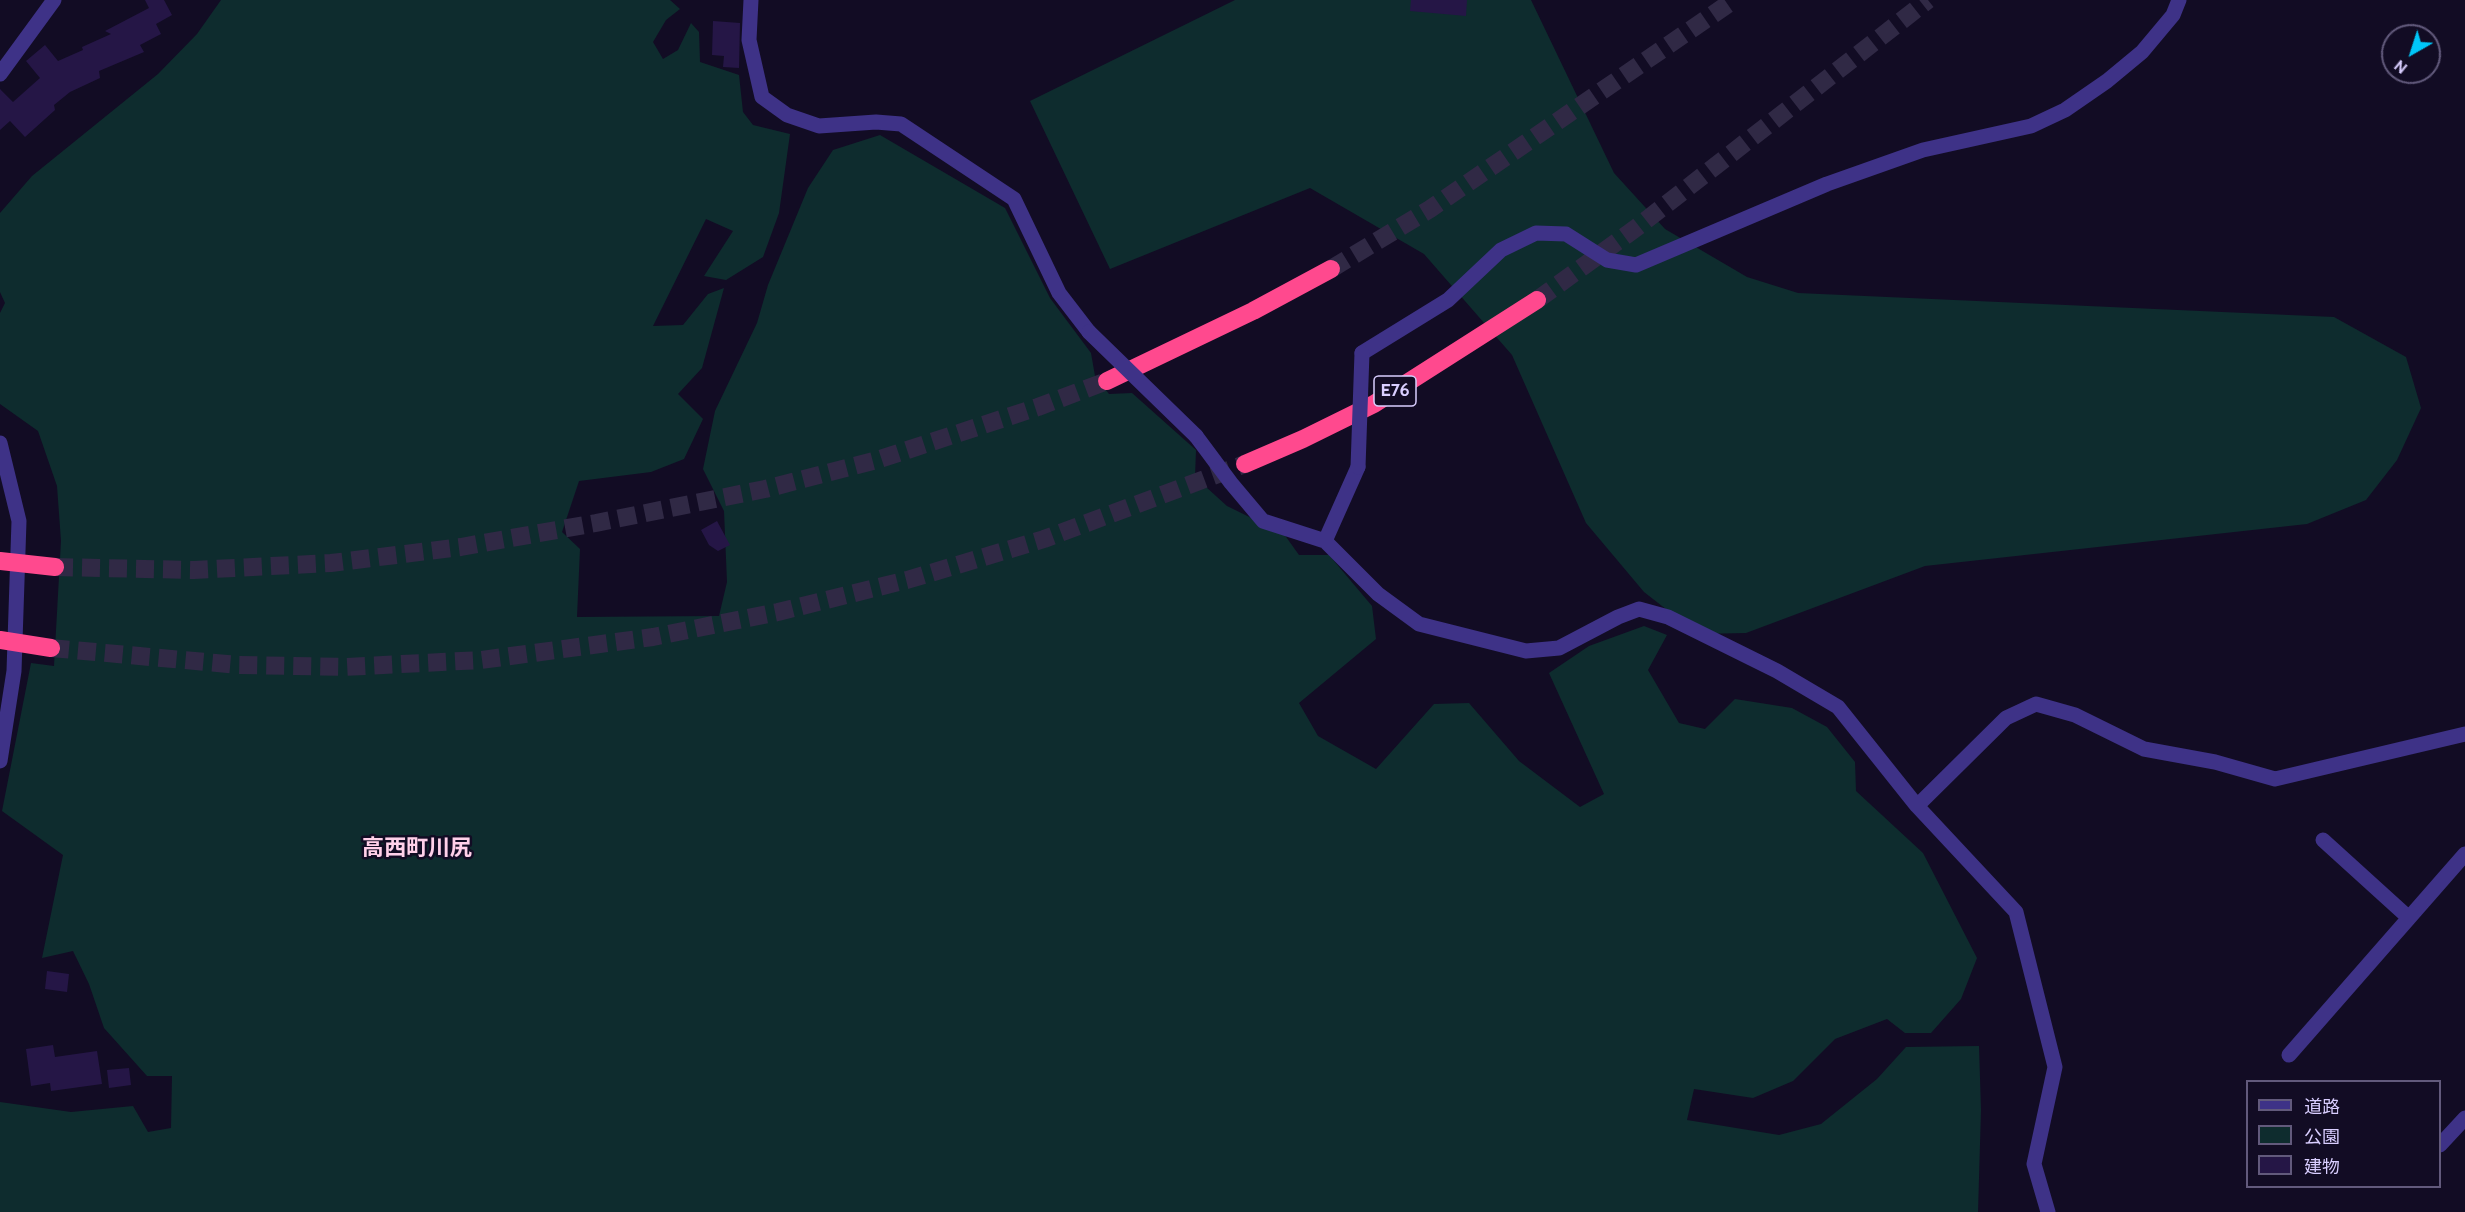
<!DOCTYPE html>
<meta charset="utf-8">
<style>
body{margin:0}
#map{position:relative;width:2465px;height:1212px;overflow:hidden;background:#120c24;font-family:Cabin,"Noto Sans JP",sans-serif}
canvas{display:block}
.legend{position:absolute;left:2246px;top:1080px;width:195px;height:108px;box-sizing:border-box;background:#120c24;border:2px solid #625a7c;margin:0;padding:8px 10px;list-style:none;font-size:18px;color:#d9ceff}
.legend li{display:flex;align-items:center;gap:12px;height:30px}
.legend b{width:30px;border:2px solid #625a7c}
.north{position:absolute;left:2381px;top:24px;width:60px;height:60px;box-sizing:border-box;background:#120c24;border:2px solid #625a7c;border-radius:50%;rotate:219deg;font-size:16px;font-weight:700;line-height:24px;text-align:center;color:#d9ceff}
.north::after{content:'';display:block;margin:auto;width:21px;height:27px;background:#00c7f9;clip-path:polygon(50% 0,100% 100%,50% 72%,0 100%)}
</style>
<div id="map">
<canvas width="2465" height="1212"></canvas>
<ul class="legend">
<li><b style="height:8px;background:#3e3287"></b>道路</li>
<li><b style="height:16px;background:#0e2c2e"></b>公園</li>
<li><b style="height:16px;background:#251646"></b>建物</li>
</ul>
<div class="north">N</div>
</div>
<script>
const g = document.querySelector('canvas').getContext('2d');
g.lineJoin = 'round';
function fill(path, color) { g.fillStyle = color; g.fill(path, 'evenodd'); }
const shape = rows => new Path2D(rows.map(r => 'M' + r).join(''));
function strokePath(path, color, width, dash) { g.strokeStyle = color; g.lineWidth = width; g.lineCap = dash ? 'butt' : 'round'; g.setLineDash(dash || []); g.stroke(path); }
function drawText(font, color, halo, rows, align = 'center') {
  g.font = font + ' Cabin,"Noto Sans JP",sans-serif'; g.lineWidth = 5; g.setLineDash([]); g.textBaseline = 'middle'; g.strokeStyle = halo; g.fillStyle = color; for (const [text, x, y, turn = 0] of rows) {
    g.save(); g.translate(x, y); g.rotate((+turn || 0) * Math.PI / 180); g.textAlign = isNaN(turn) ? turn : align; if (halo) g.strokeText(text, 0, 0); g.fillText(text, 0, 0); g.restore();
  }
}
const green = shape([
 [221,0,670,0,680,9,666,20,653,42,663,59,678,50,691,23,699,32,700,62,739,75,743,112,753,125,790,134,779,213,763,257,726,280,704,276,733,231,706,219,653,326,683,325,708,294,724,288,702,368,678,394,703,419,684,459,651,472,579,481,562,532,580,549,577,617,719,616,727,582,724,511,703,469,715,411,757,323,768,285,808,188,833,150,880,135,1005,208,1050,298,1091,353,1095,376,1109,394,1132,393,1196,450,1195,477,1227,506,1284,534,1299,555,1329,555,1372,606,1376,639,1299,703,1318,736,1376,769,1434,704,1469,703,1519,761,1580,807,1604,794,1549,673,1589,646,1644,626,1667,635,1648,670,1679,723,1705,729,1735,699,1792,708,1827,727,1855,762,1856,791,1923,853,1977,958,1961,999,1931,1033,1905,1033,1887,1019,1835,1039,1793,1081,1753,1098,1694,1089,1687,1120,1779,1135,1821,1124,1877,1079,1906,1047,1979,1046,1981,1110,1978,1212,0,1212,0,1102,71,1112,133,1106,148,1132,171,1128,172,1076,147,1076,104,1028,89,984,73,951,42,958,63,855,2,811,31,663,54,666,61,541,57,486,38,431,0,404,0,313,5,303,0,292,0,213,32,176,158,74,197,34],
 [1235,0,1531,0,1614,173,1665,229,1747,277,1798,293,2334,317,2406,357,2421,408,2397,460,2366,500,2307,524,1925,566,1746,633,1698,634,1644,592,1586,523,1512,355,1424,254,1310,188,1110,269,1030,101]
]);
const building = shape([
 [145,0,164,0,172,15,156,24,161,34,140,45,144,52,99,71,100,78,70,92,54,105,55,110,25,137,10,121,0,130,0,89,13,102,40,78,26,61,45,45,58,61,83,50,82,47,111,34,105,31,149,8],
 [1411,0,1467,0,1466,16,1410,11],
 [713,21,740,23,739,68,723,67,724,56,712,55],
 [717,521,730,545,718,551,709,545,701,530],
 [47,971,69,974,67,992,45,989],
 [53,1045,55,1057,97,1051,102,1084,51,1091,50,1083,31,1086,26,1049],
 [129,1068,131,1085,109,1088,107,1070]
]);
const highwayTunnel = shape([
 [1331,269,1430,209,1734,0],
 [1537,300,1636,228,1928,0],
 [55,567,194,570,331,563,461,547,596,523,765,489,877,460,1038,407,1107,381],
 [51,648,239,665,345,667,481,660,653,637,778,612,907,580,1044,539,1245,464]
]);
const minor = shape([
 [751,0,749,40,762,97,787,115,819,126,876,122,901,124,1014,199,1059,293,1089,332],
 [0,74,54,0],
 [1362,353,1448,300,1501,250,1536,233,1566,234,1607,260,1636,265,1827,184,1923,150,2031,126,2065,110,2107,81,2142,52,2173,15,2179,0],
 [1196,436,1231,483,1263,521,1325,541,1378,594,1419,624,1526,651,1559,648,1618,617,1639,609,1668,617,1777,671,1838,707,1917,806,2016,912,2055,1067,2034,1164,2048,1212],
 [0,443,19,521,14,671,0,761],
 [1325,541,1358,467],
 [1917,806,2006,718,2036,704,2075,715,2144,749,2215,762,2275,779,2465,734],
 [2323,840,2409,918],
 [2289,1055,2465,854],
 [2440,1145,2465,1118]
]);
const highway = shape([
 [1107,381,1253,311,1331,269],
 [1245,464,1303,439,1374,404,1537,300]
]);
const minorBridge = shape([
 [1089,332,1196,436],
 [1358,467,1362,353]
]);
const highwayBridge = shape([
 [0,561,55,567],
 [0,640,51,648]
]);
const shields = [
 [1395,391,42]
];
const shieldNames = [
 ["E76",1395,391]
];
const quarterNames = [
 ["高西町川尻",417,849]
];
fill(green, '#0e2c2e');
fill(building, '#251646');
strokePath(highwayTunnel, '#302945', 18, [18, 9]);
strokePath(minor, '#3e3287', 15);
strokePath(highway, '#ff498e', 18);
strokePath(minorBridge, '#3e3287', 15);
strokePath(highwayBridge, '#ff498e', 18);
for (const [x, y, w] of shields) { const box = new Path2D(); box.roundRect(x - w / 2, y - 15, w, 30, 4.5); g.fillStyle = '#120c24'; g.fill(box); strokePath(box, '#d9ceff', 1.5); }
drawText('bold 18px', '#d9ceff', null, shieldNames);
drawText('bold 22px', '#ffd0e9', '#120c24', quarterNames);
</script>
